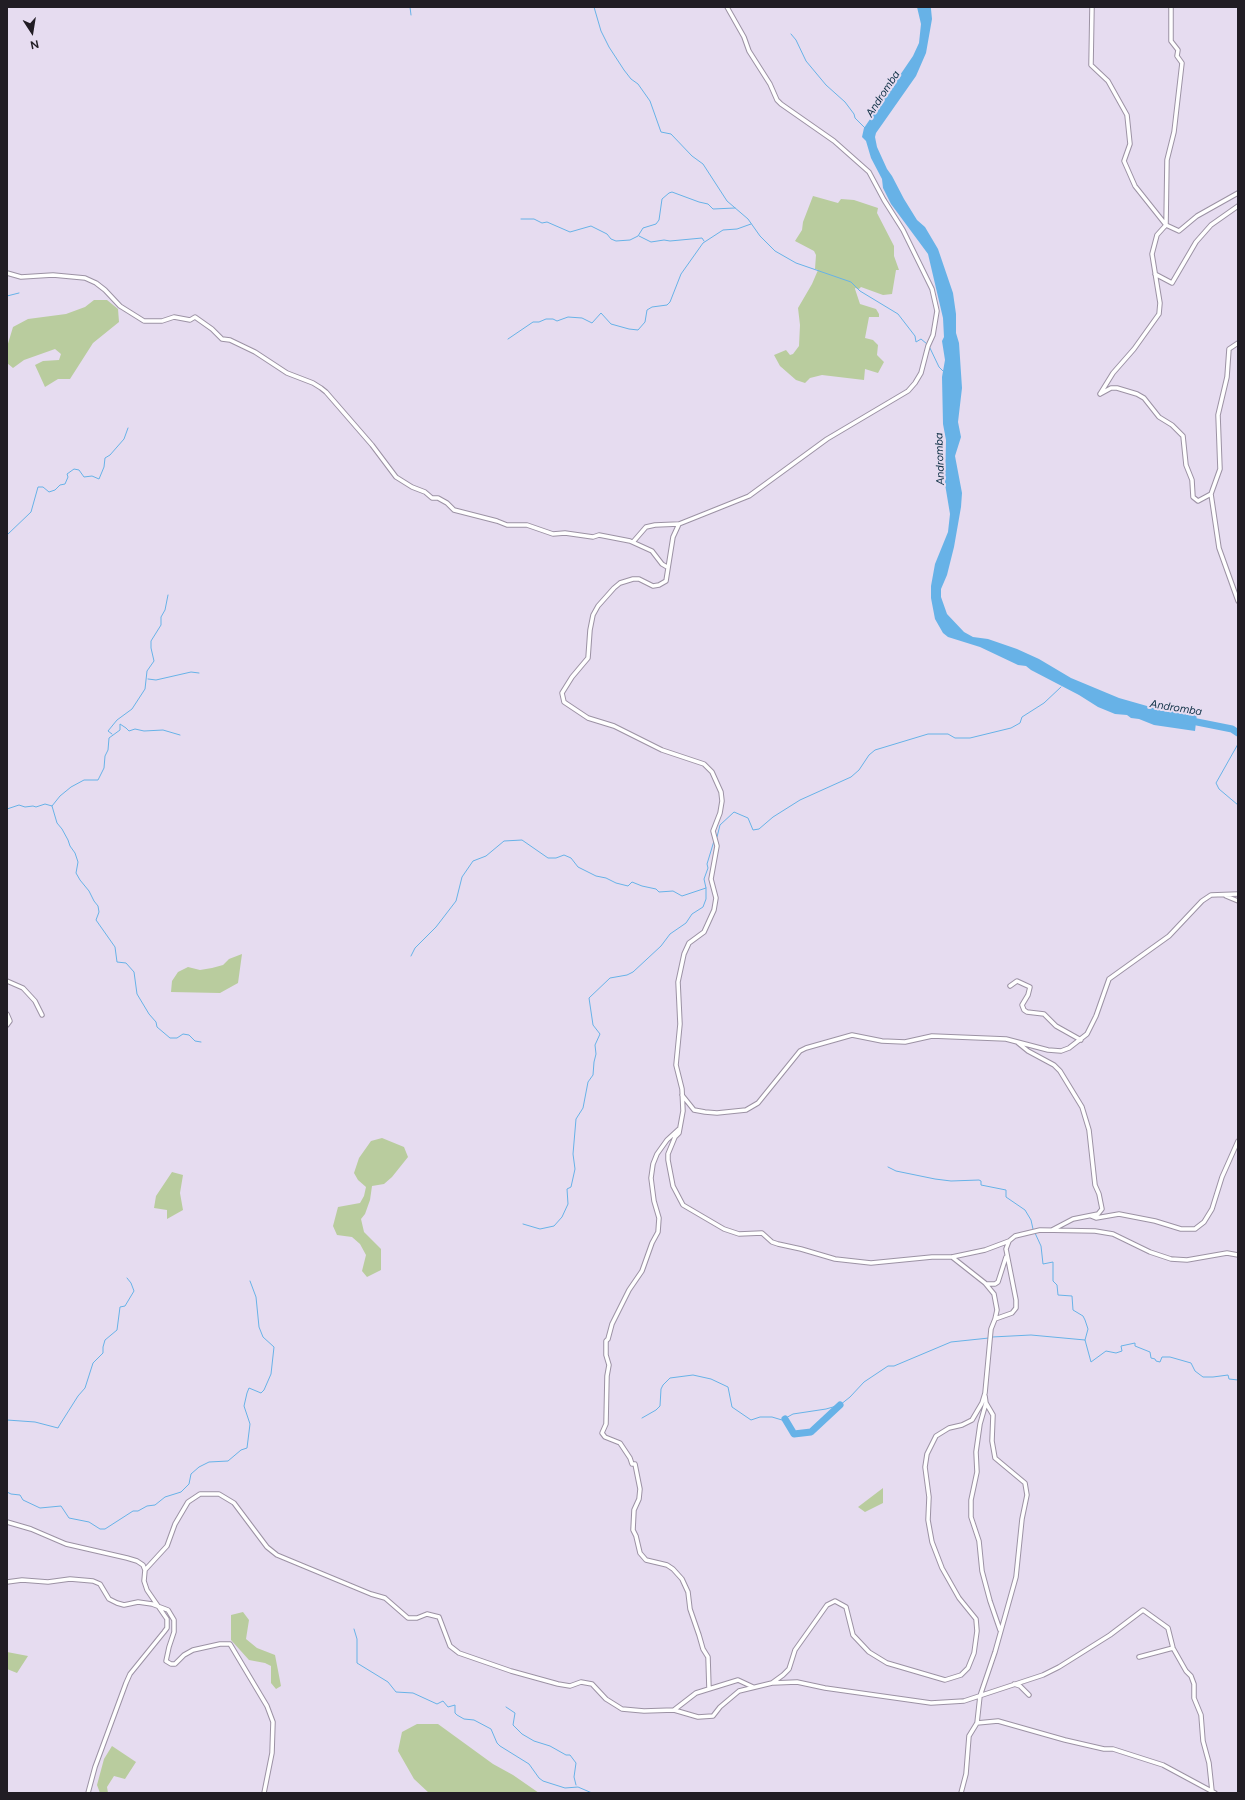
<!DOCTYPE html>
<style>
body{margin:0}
#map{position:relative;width:1245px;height:1800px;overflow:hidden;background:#e6dcf0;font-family:Figtree,sans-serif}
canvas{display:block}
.frame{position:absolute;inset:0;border:8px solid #211d24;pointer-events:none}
.north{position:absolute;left:12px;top:12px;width:40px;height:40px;-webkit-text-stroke:3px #e6dcf0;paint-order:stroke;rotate:168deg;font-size:11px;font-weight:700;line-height:16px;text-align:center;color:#211d24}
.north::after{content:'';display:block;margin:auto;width:14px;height:18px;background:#211d24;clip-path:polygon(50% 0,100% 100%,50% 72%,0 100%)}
</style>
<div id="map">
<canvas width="1245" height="1800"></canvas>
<div class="frame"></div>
<div class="north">N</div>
</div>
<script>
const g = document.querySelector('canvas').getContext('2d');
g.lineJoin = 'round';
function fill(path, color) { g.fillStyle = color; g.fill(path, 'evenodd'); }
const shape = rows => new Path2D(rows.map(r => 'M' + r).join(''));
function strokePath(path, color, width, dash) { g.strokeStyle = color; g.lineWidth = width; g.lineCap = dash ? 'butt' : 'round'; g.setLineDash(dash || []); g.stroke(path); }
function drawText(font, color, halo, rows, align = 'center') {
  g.font = font + ' Figtree,sans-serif'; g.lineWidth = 4; g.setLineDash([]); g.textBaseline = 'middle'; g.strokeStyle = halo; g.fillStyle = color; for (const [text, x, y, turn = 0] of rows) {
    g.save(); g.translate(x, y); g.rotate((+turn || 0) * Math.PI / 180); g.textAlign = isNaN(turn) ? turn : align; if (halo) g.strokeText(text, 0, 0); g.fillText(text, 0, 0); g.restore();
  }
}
const green = shape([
 [813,196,838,203,841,199,854,200,878,208,877,213,894,246,894,256,899,270,896,270,892,294,883,295,861,287,859,289,855,288,855,289,860,304,876,309,879,314,879,317,869,317,865,338,873,340,878,345,877,355,884,362,878,373,865,369,864,380,822,375,810,378,805,383,796,380,780,366,774,355,786,350,790,355,793,354,799,346,800,325,798,308,812,284,818,270,815,269,816,255,814,251,795,241,802,230,803,222],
 [94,300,107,300,118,309,119,322,93,343,70,379,58,379,45,387,35,365,43,361,59,360,61,354,55,349,24,360,13,368,7,363,7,347,13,327,28,319,66,314,85,307],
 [242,954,238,983,220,993,171,992,172,981,178,972,188,967,200,970,212,968,223,965,229,959],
 [382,1138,404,1147,408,1157,392,1177,384,1184,372,1186,370,1200,365,1214,361,1219,364,1232,381,1249,381,1270,367,1277,362,1271,366,1255,360,1244,352,1237,337,1235,333,1226,338,1207,360,1203,364,1196,366,1187,358,1180,354,1173,359,1158,371,1141],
 [172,1172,183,1175,180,1193,183,1210,167,1219,167,1210,154,1208,156,1196],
 [883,1488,883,1503,865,1512,858,1507],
 [243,1612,249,1620,246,1639,257,1648,275,1655,281,1686,276,1689,271,1683,271,1666,265,1663,249,1660,231,1640,231,1615],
 [7,1652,28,1656,17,1673,7,1669],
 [417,1724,438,1724,493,1764,513,1775,539,1793,429,1793,414,1779,398,1751,402,1732],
 [112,1746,136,1762,125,1779,114,1776,107,1787,108,1793,100,1793,97,1785,104,1759]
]);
const water = shape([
 [917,7,931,7,931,9,932,19,926,53,916,76,876,133,875,137,877,147,887,169,892,176,904,199,917,220,925,227,938,249,953,293,956,314,956,333,959,343,962,388,958,422,961,437,955,456,962,493,961,507,954,547,947,575,941,589,941,597,947,614,964,632,973,637,988,639,1017,649,1039,659,1071,678,1119,698,1154,708,1197,714,1195,731,1154,725,1139,719,1131,718,1127,715,1115,714,1098,707,1079,695,1031,670,1026,666,1018,665,980,647,948,637,943,633,935,619,931,598,931,586,935,564,948,532,950,514,945,484,946,440,943,424,942,377,945,360,942,341,944,337,943,318,928,254,891,204,883,188,882,179,871,158,866,141,862,137,864,128,913,56,919,43,921,24]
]);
const stream = shape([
 [410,7,411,15],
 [594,7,601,31,609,47,624,70,631,79,638,84,650,101,661,132,671,134,692,156,703,164,727,201,748,219,760,236,775,251,796,263,851,282,860,291,898,314,915,336,916,342,921,339,927,344],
 [791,34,796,40,806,61,826,85,845,102,854,114,855,118,865,128],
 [521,219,534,219,542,223,547,222,570,232,591,226,607,234,611,239,616,241,630,240,638,236,643,228,656,224,659,220,662,199,669,193,672,192,699,202,708,204,713,209,735,208],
 [639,236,651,242,664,240,670,241,702,238,704,241],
 [7,296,19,293],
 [508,339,533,322,539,322,546,319,553,319,557,321,568,317,582,318,592,323,601,313,611,324,629,329,638,330,645,322,647,310,652,307,667,305,670,302,681,274,703,243,723,230,737,229,751,224],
 [929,346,939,367,943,371],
 [7,535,31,512,38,487,43,487,49,492,55,490,60,485,65,484,68,477,67,474,74,469,79,470,84,477,92,476,99,479,104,467,105,458,110,455,124,439,128,428],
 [148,679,156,680,191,672,199,673],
 [112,734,108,731,117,720,132,709,145,689,147,671,154,661,151,648,151,641,161,625,161,617,165,610,168,595],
 [1238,744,1216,783,1219,789,1238,805],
 [52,806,57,823,62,829,68,840,70,846,75,853,78,862,76,873,80,880,89,891,94,901,98,906,99,912,96,920,115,947,117,962,126,963,134,972,137,994,149,1014,156,1022,157,1027,170,1038,177,1038,183,1034,189,1035,195,1041,201,1042],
 [7,809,19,805,25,807,33,806,36,807,45,804,52,806,60,796,71,787,84,780,98,780,104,768,105,756,108,750,109,738,120,730,120,724,126,728,129,731,135,729,144,731,163,730,180,735],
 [717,837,720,825,734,812,748,818,753,830,759,829,773,817,800,800,851,777,859,770,869,755,875,750,928,734,948,734,955,738,970,738,1011,728,1020,723,1022,717,1044,703,1061,687],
 [411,956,415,948,436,927,456,901,462,877,473,861,486,856,504,841,522,840,548,858,556,858,564,855,571,858,578,867,596,876,606,878,616,883,628,886,632,882,642,886,656,889,659,892,673,891,682,896,706,888,704,879,708,868,707,864,714,841],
 [888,1167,896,1171,935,1179,951,1181,979,1180,981,1181,981,1185,1006,1190,1006,1197,1025,1210,1031,1220,1033,1229],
 [523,1224,540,1229,554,1226,562,1217,568,1204,567,1189,571,1187,575,1169,573,1154,576,1119,583,1108,588,1082,593,1075,594,1062,596,1054,595,1045,600,1034,593,1025,589,998,610,978,627,975,633,972,661,946,670,934,686,923,692,914,703,907,706,899,706,888],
 [1035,1233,1041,1246,1043,1264,1053,1262,1053,1281,1057,1285,1058,1295,1072,1296,1073,1310,1083,1316,1085,1320,1088,1329,1085,1340],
 [992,1337,1031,1335,1085,1340,1091,1362,1106,1351,1116,1353,1122,1351,1121,1346,1135,1343,1135,1346,1150,1352,1151,1358,1155,1359,1156,1361,1160,1362,1162,1357,1170,1357,1191,1363,1195,1371,1203,1377,1213,1377,1228,1375,1229,1379,1238,1380],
 [642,1418,656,1410,660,1406,661,1389,663,1385,670,1378,693,1375,711,1379,728,1387,732,1407,751,1420,760,1417,772,1417,782,1420,793,1414,826,1409,840,1405,850,1397,864,1382,888,1366,894,1366,951,1342,989,1338],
 [7,1420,35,1422,58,1428,59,1426,78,1396,85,1388,93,1363,103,1353,103,1347,105,1340,117,1330,120,1307,125,1306,134,1291,131,1283,127,1278],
 [7,1492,11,1494,20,1495,23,1500,40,1508,61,1506,69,1518,89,1522,100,1529,105,1529,133,1511,138,1511,147,1506,155,1505,165,1497,181,1492,189,1484,191,1474,199,1467,209,1462,228,1461,241,1450,247,1448,250,1424,244,1406,247,1393,249,1388,261,1393,264,1390,271,1374,274,1347,263,1337,259,1327,256,1297,250,1281],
 [354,1629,357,1639,357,1663,388,1682,396,1692,413,1693,437,1704,443,1701,448,1707,455,1705,455,1713,457,1715,464,1719,474,1720,491,1729,497,1743,500,1746,529,1764,539,1778,543,1781,565,1788,578,1787,592,1793],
 [506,1707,515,1713,513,1725,522,1734,534,1741,550,1746,566,1755,570,1755,576,1763,574,1777,576,1785]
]);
const river = shape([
 [1187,720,1232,729,1238,733],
 [785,1419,794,1434,811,1432,840,1405]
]);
const minor = shape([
 [727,7,744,37,749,51,770,84,777,100,781,104,834,141,869,172,884,200,903,230,932,289,937,311,933,335,928,346,921,373,915,383,908,391,827,439,749,496,679,524,673,537,666,581,659,585,653,586,639,579,633,579,620,583,614,588,598,606,593,615,590,630,588,658,572,677,562,693,564,702,588,718,614,726,662,750,704,764,712,772,721,792,722,801,720,813,713,831,717,846,711,879,716,898,714,910,704,932,689,943,684,954,678,982,680,1024,676,1065,682,1089,683,1111,679,1133,675,1137,668,1154,668,1160,673,1186,683,1205,724,1229,739,1234,762,1233,772,1242,778,1244,801,1249,835,1259,871,1263,932,1257,952,1257,985,1250,1009,1241],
 [1092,7,1091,65,1108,81,1127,115,1130,144,1124,161,1135,186,1166,225,1179,231,1197,216,1238,193],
 [7,273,21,277,53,275,85,278,96,283,105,290,120,306,144,321,162,321,174,317,190,320,195,317,212,329,222,339,230,340,255,352,287,373,313,383,321,388,326,392,372,445,396,477,412,487,425,492,432,498,438,498,447,503,454,510,497,521,507,525,527,525,553,534,565,533,593,537,599,535,630,541,652,551,662,564,667,567],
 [1155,274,1172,283,1196,242,1211,225,1238,206],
 [1238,343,1229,349,1227,377,1218,415,1220,469,1211,494,1219,548,1238,601],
 [1100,394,1113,373,1134,349,1159,314,1160,303,1152,254,1157,235,1166,225,1167,160,1174,132,1182,63,1177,56,1178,50,1171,41,1171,7],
 [1100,394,1111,388,1117,388,1137,394,1144,398,1159,417,1172,425,1183,436,1186,465,1192,480,1193,497,1198,501,1211,494],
 [633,542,646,527,655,525,679,524],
 [1226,896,1238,901],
 [7,981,23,988,35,1001,42,1015],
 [1010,986,1017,981,1030,987,1028,995,1022,1005,1024,1010,1027,1012,1044,1014,1056,1026,1081,1040],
 [7,1014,10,1021,7,1025],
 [1017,1042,1028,1051,1054,1065,1060,1071,1082,1107,1089,1130,1095,1185,1099,1194,1102,1209,1098,1214,1073,1219,1052,1230],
 [682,1095,694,1110,705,1112,717,1113,746,1110,758,1103,800,1051,806,1048,852,1035,882,1041,905,1042,932,1036,1006,1039,1048,1050,1061,1051,1069,1048,1087,1034,1096,1016,1109,979,1169,936,1202,901,1211,895,1238,894],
 [679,1129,667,1140,657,1154,653,1164,651,1178,654,1201,659,1218,658,1232,652,1243,642,1271,629,1290,612,1324,608,1339,606,1341,606,1355,609,1365,607,1376,606,1424,602,1433,605,1437,620,1443,630,1458,632,1464,635,1464,640,1489,639,1499,634,1510,633,1530,636,1536,640,1553,646,1560,667,1565,673,1569,682,1579,688,1592,690,1609,699,1635,703,1649,708,1657,709,1689],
 [1091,1216,1096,1218,1119,1214,1155,1221,1181,1229,1195,1229,1204,1222,1212,1209,1222,1177,1238,1141],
 [952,1257,985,1283,994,1294,997,1310,995,1319],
 [986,1284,995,1284,998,1282,1006,1257],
 [986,1403,980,1424,976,1452,977,1472,971,1500,971,1517,979,1541,982,1571,990,1601,1000,1630],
 [7,1522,31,1529,66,1544,127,1558,137,1561,143,1565,145,1570,144,1581,147,1590,167,1619,167,1628,164,1632,130,1674,126,1683,95,1767,88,1793],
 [145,1570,167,1546,175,1524,188,1502,200,1494,219,1494,234,1503,267,1547,277,1555,371,1594,385,1598,408,1618,417,1618,427,1614,439,1617,450,1646,459,1653,511,1671,558,1684,570,1686,581,1682,592,1684,606,1699,622,1709,644,1711,674,1710,698,1717,713,1716,720,1707,739,1691,772,1683,783,1675,789,1669,795,1650,827,1605,835,1601,846,1607,853,1635,869,1652,887,1663,945,1680,961,1675,968,1668,974,1653,977,1631,976,1619,959,1598,942,1568,932,1542,928,1520,929,1497,925,1467,927,1454,936,1436,949,1428,962,1425,972,1420,982,1403,985,1393,991,1329,995,1319,1012,1313,1016,1308,1016,1300,1006,1249,1009,1241,1015,1236,1040,1230,1095,1231,1113,1234,1150,1252,1171,1259,1187,1260,1227,1253,1238,1255],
 [7,1582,22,1580,48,1582,70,1579,93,1581,100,1584,109,1599,117,1603,124,1605,138,1602,152,1604,168,1610,174,1620,174,1632,169,1647,166,1661,171,1664,175,1664,184,1655,193,1650,220,1644,230,1644,267,1706,273,1722,272,1753,264,1793],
 [1139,1657,1173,1648],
 [773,1683,797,1682,825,1688,931,1703,964,1701,1043,1675,1059,1667,1110,1635,1143,1610,1168,1628,1173,1648,1186,1671,1191,1676,1194,1684,1194,1698,1201,1715,1203,1741,1209,1763,1212,1791],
 [1014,1684,1020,1686,1029,1695],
 [674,1710,696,1693,738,1680,753,1687],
 [977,1723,998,1721,1065,1740,1104,1749,1113,1749,1163,1765,1215,1793],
 [961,1793,966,1774,969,1736,977,1723,980,1696,995,1652,1016,1577,1022,1519,1027,1495,1025,1483,995,1458,992,1441,993,1415,986,1403,985,1396]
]);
const waterNames = [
 ["Andromba",883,94,-57],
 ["Andromba",940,459,-92],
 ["Andromba",1176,708,9]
];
fill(green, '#b9cc9e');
fill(water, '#67b2e7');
strokePath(stream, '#67b2e7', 1);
strokePath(river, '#67b2e7', 7);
strokePath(minor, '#9c92a4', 5.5);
strokePath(minor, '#fff', 3.5);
drawText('italic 11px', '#0f3045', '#e6dcf0', waterNames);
</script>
